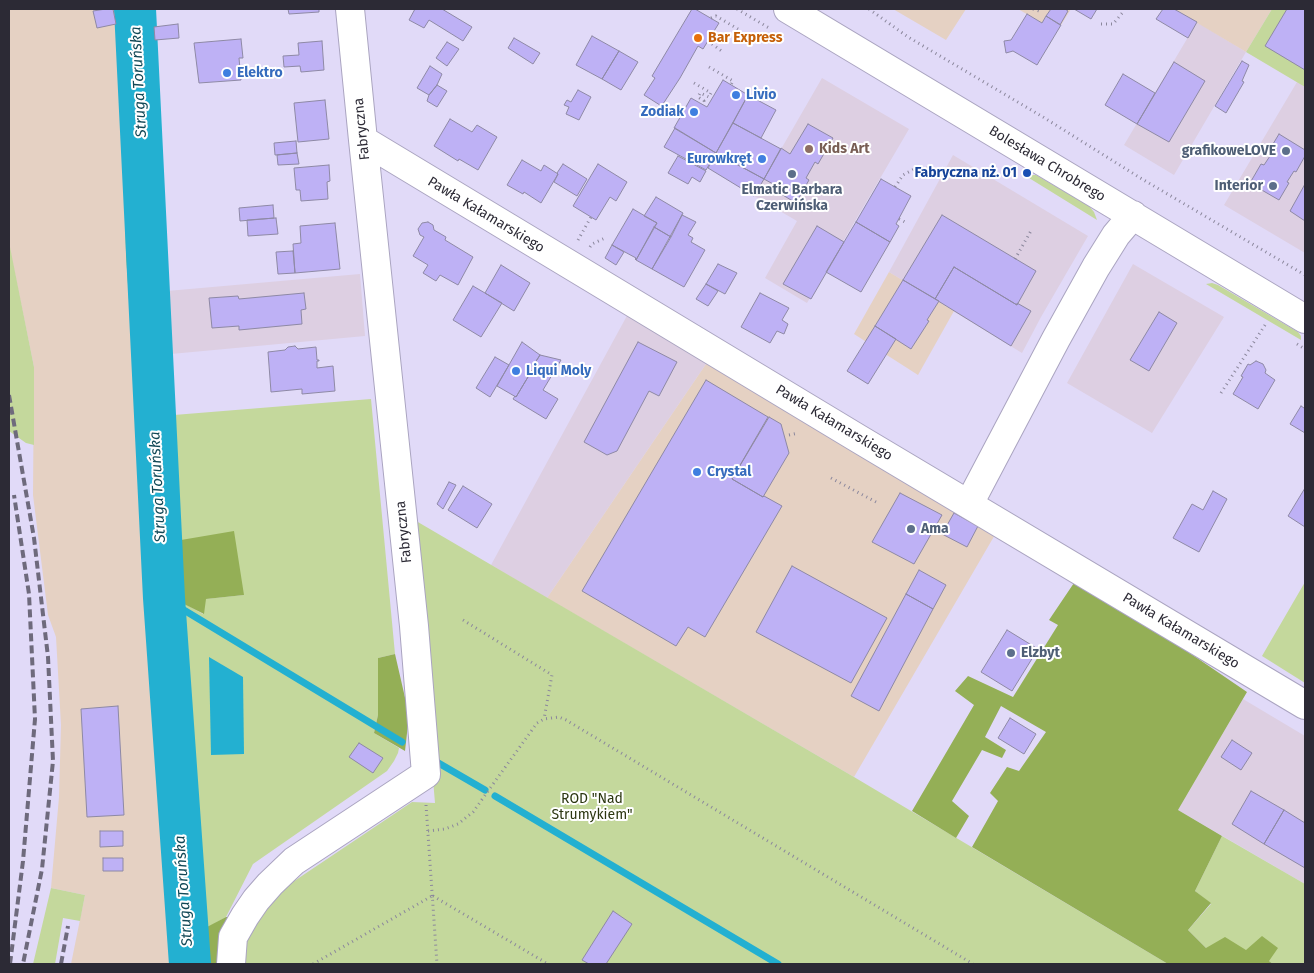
<!DOCTYPE html>
<meta charset="utf-8">
<style>
body{margin:0}
#map{position:relative;width:1314px;height:973px;overflow:hidden;background:#e1daf8;font-family:"Fira Sans",sans-serif}
canvas{display:block}
.frame{position:absolute;inset:0;border:10px solid #2c2a35;pointer-events:none}
</style>
<div id="map">
<canvas width="1314" height="973"></canvas>
<div class="frame"></div>
</div>
<script>
const g = document.querySelector('canvas').getContext('2d');
g.lineJoin = 'round';
function fill(path, color) { g.fillStyle = color; g.fill(path, 'evenodd'); }
const shape = rows => new Path2D(rows.map(r => 'M' + r).join(''));
function strokePath(path, color, width, dash) { g.strokeStyle = color; g.lineWidth = width; g.lineCap = dash ? 'butt' : 'round'; g.setLineDash(dash || []); g.stroke(path); }
function drawText(font, color, halo, rows, align = 'center') {
  g.font = font + ' "Fira Sans",sans-serif'; g.lineWidth = 4; g.setLineDash([]); g.textBaseline = 'middle'; g.strokeStyle = halo; g.fillStyle = color; for (const [text, x, y, turn = 0] of rows) {
    g.save(); g.translate(x, y); g.rotate((+turn || 0) * Math.PI / 180); g.textAlign = isNaN(turn) ? turn : align; if (halo) g.strokeText(text, 0, 0); g.fillText(text, 0, 0); g.restore();
  }
}
const commercial = shape([
 [1197,22,1246,52,1174,175,1124,145],
 [822,78,909,129,807,303,765,278,797,221,754,196],
 [1297,82,1305,87,1305,253,1224,205],
 [953,155,1088,236,1041,317,1022,353,889,272],
 [1133,264,1224,317,1152,433,1067,383],
 [360,274,365,336,171,354,167,291],
 [629,312,708,361,547,598,491,565],
 [1243,699,1305,736,1305,884,1178,810]
]);
const industrial = shape([
 [9,9,120,9,126,255,152,646,177,964,71,964,85,895,51,888,59,797,61,725,56,637,48,615,33,495,34,367,9,245],
 [893,9,966,9,946,40],
 [1018,9,1071,9,1061,25,1046,16,1042,23],
 [1174,9,1272,9,1246,52],
 [889,272,954,311,918,375,854,334],
 [708,361,996,533,854,777,547,598]
]);
const green = shape([
 [1272,9,1305,9,1305,87,1246,52],
 [1032,175,1036,175,1089,206,1094,212,1097,220,1029,178],
 [9,242,34,367,34,445,26,443,9,431],
 [1212,283,1218,285,1298,332,1301,336,1301,340,1206,284],
 [371,399,395,654,378,658,378,715,374,733,399,748,398,753,394,761,387,771,253,864,226,917,207,928,186,622,176,599,203,614,205,599,244,595,181,540,174,415],
 [411,518,854,777,1168,964,243,964,242,950,266,900,412,802,435,803],
 [1305,582,1305,683,1262,656],
 [1222,836,1305,884,1305,964,1273,964,1269,961,1246,950,1206,948,1188,930,1211,904,1195,891],
 [51,888,85,895,80,921,63,918,55,964,33,964]
]);
const forest = shape([
 [120,9,153,9,181,540,234,531,244,595,206,599,204,614,176,600,186,622,207,927,226,917,232,917,223,964,177,964,152,646,126,255],
 [1078,577,1247,692,1178,810,1222,836,1195,891,1211,903,1188,930,1206,948,1225,937,1246,950,1262,936,1278,948,1269,961,1273,964,1168,964,972,847,998,801,990,793,1007,767,1019,771,1046,732,1001,706,985,737,1006,750,1002,758,982,750,952,801,969,816,956,838,912,811,974,705,955,691,968,676,1013,697,1058,625,1049,620],
 [395,654,409,715,405,751,374,733,378,715,378,658]
]);
const water = shape([
 [209,657,243,677,244,754,211,755]
]);
const stream = shape([
 [164,598,402,742],
 [435,761,485,790],
 [495,796,778,964]
]);
const river = shape([
 [135,9,164,598,190,964]
]);
const building = shape([
 [106,9,113,9,116,24,97,28,93,11,106,9],
 [288,9,319,9,319,12,289,14,288,9],
 [415,9,442,9,472,27,463,41,429,20,424,28,409,20,415,9],
 [692,9,695,9,719,23,703,49,698,46,680,78,663,104,664,105,663,107,644,95,655,78,652,76,692,9],
 [1051,9,1065,9,1068,11,1060,25,1046,16,1051,9],
 [1074,9,1097,9,1091,19,1074,9],
 [1163,9,1174,9,1197,22,1188,38,1156,19,1163,9],
 [1287,9,1305,9,1305,70,1265,46,1287,9],
 [1027,14,1042,23,1046,16,1061,25,1037,65,1013,51,1006,53,1004,41,1011,40,1027,14],
 [178,24,179,38,155,40,154,27,178,24],
 [592,36,619,51,602,79,576,65,592,36],
 [514,38,540,53,533,64,508,48,514,38],
 [241,39,243,58,239,58,241,80,199,83,194,43,241,39],
 [322,41,324,70,301,72,300,66,284,67,283,56,299,55,298,43,322,41],
 [447,42,459,49,447,66,436,58,447,42],
 [619,51,638,62,621,90,602,79,619,51],
 [1242,61,1249,65,1242,81,1244,82,1226,113,1215,106,1242,61],
 [1174,62,1205,81,1169,142,1137,124,1174,62],
 [430,66,442,74,437,85,429,95,417,88,430,66],
 [1123,74,1155,93,1137,124,1105,105,1123,74],
 [723,80,748,95,716,153,674,128,691,98,707,107,723,80],
 [437,85,447,91,437,107,427,101,429,95,437,85],
 [578,90,591,97,579,120,566,114,569,107,564,105,567,100,571,102,578,90],
 [748,95,776,110,761,138,733,123,748,95],
 [325,100,329,139,298,142,294,103,325,100],
 [450,119,472,132,477,125,497,137,478,170,459,159,458,161,434,146,450,119],
 [733,123,781,149,764,179,716,153,733,123],
 [808,124,833,138,818,164,815,162,806,178,809,180,796,203,771,188,773,184,764,179,781,148,790,154,808,124],
 [675,128,716,153,706,170,664,147,675,128],
 [1279,134,1305,150,1305,156,1296,172,1294,171,1287,182,1289,183,1279,200,1260,189,1259,191,1251,186,1250,183,1261,164,1264,165,1270,156,1267,154,1279,134],
 [296,141,297,153,275,155,274,143,296,141],
 [297,153,299,164,278,165,277,155,297,153],
 [716,153,764,179,754,196,708,168,716,153],
 [678,156,706,171,700,182,692,177,688,184,668,173,678,156],
 [522,160,541,171,544,165,558,174,541,203,524,192,523,194,507,185,522,160],
 [563,164,587,179,577,196,554,182,558,174,557,173,563,164],
 [598,164,627,182,616,201,610,197,596,220,573,206,598,164],
 [329,165,330,181,327,182,328,199,301,201,300,190,296,190,294,168,329,165],
 [881,179,911,196,896,224,899,226,890,242,856,222,881,179],
 [1305,184,1305,221,1290,211,1305,184],
 [656,197,683,213,671,237,654,227,657,223,644,216,656,197],
 [273,205,274,218,240,221,239,208,273,205],
 [633,209,657,223,636,260,635,259,636,258,612,245,633,209],
 [682,215,696,222,688,235,693,238,691,242,705,250,684,287,652,269,682,215],
 [942,215,1036,271,1017,305,954,267,935,299,903,280,942,215],
 [276,218,278,234,248,236,247,220,276,218],
 [428,222,433,225,434,230,446,237,445,240,473,257,458,285,440,275,436,281,423,273,428,265,413,256,424,237,420,235,418,229,422,223,428,222],
 [856,222,890,242,861,292,826,272,856,222],
 [335,223,340,269,295,273,293,244,301,243,300,226,335,223],
 [817,226,844,242,811,299,783,284,817,226],
 [654,227,671,237,652,269,636,260,654,227],
 [612,245,624,252,616,265,605,258,612,245],
 [293,251,295,273,278,274,276,252,293,251],
 [718,264,737,273,725,294,706,284,718,264],
 [501,265,530,283,514,311,485,293,501,265],
 [954,267,1017,305,1017,303,1031,311,1011,346,935,299,954,267],
 [903,280,939,301,927,320,929,321,911,349,875,326,903,280],
 [706,284,718,291,708,306,696,299,706,284],
 [473,286,502,303,481,337,453,320,473,286],
 [304,293,306,309,301,310,302,324,239,330,239,326,212,328,209,298,238,296,239,299,304,293],
 [760,293,789,308,782,320,788,324,784,334,777,331,770,343,741,327,760,293],
 [1159,312,1177,323,1149,371,1130,360,1159,312],
 [875,326,896,339,868,384,847,371,875,326],
 [522,342,540,355,533,366,534,367,516,397,497,386,522,342],
 [638,342,677,362,659,396,649,391,617,451,607,455,584,442,638,342],
 [295,346,298,349,316,347,317,360,319,360,319,361,317,361,317,368,333,366,335,391,302,394,302,389,271,392,268,352,285,350,288,347,295,346],
 [540,355,561,360,543,390,558,399,546,419,513,399,515,396,516,397,534,367,533,366,540,355],
 [495,357,509,365,490,397,476,388,495,357],
 [1256,361,1263,364,1266,370,1265,373,1275,380,1258,409,1233,394,1243,377,1241,376,1248,364,1250,365,1256,361],
 [706,380,768,417,732,479,763,497,764,496,782,506,705,637,688,627,676,646,582,591,706,380],
 [1301,406,1304,408,1305,406,1305,433,1290,424,1301,406],
 [769,417,781,424,789,453,763,497,732,479,769,417],
 [449,482,456,485,443,509,437,504,449,482],
 [463,486,492,504,477,528,448,510,463,486],
 [1305,488,1305,527,1288,516,1305,488],
 [1213,491,1227,499,1199,552,1173,538,1192,504,1203,510,1213,491],
 [900,493,942,515,914,564,872,542,900,493],
 [954,513,978,526,967,547,942,534,954,513],
 [792,566,887,618,851,683,756,632,792,566],
 [919,570,946,585,933,609,906,594,919,570],
 [906,594,933,609,879,711,851,696,906,594],
 [1007,630,1038,649,1012,691,981,672,1007,630],
 [118,706,124,815,87,817,81,709,118,706],
 [1010,718,1036,734,1024,754,998,738,1010,718],
 [1232,740,1252,753,1241,770,1221,757,1232,740],
 [359,743,383,758,373,773,349,757,359,743],
 [1251,791,1284,810,1264,844,1232,824,1251,791],
 [1284,810,1305,823,1305,868,1264,844,1284,810],
 [100,831,123,831,123,846,100,847,100,831],
 [103,858,123,858,123,871,103,871,103,858],
 [613,911,632,924,606,964,589,964,582,960,613,911]
]);
const path = shape([
 [737,9,769,28],
 [869,9,908,37,1043,117,1142,179,1305,275],
 [1033,9,1042,12],
 [711,18,716,16,738,29],
 [1101,24,1113,24,1124,11],
 [708,41,723,52],
 [709,67,733,81,731,85],
 [694,83,711,93,709,97,700,93,698,97,704,101,703,105],
 [895,187,903,175,918,167,937,169],
 [899,219,907,223],
 [578,240,591,217],
 [590,247,592,244,605,238],
 [1015,259,1032,229],
 [1297,344,1305,349],
 [1221,393,1265,325],
 [789,435,798,433],
 [831,478,876,502],
 [463,620,552,675,544,719],
 [426,805,437,964],
 [428,831,445,829,458,824,473,812,537,723,544,719,559,717,566,720,973,964],
 [433,896,548,964],
 [313,964,432,896]
]);
const minor = shape([
 [788,9,1305,319],
 [363,140,859,439,1305,705],
 [969,504,1056,339,1096,267,1116,235,1133,215],
 [231,964,233,937,245,916,256,900,270,884,294,861,426,774,414,626,363,140,350,9]
]);
const rail = shape([
 [9,395,34,538,48,657,53,761,42,869,23,964],
 [10,964,23,861,35,719,29,594,14,495],
 [61,964,68,926]
]);
const markers = [
 [698,38,5,"#e8710a"],
 [227,73,5,"#3f7fe0"],
 [736,95,5,"#3f7fe0"],
 [694,112,5,"#3f7fe0"],
 [809,149,5,"#8d6e63"],
 [1286,151,5,"#5c6f8a"],
 [762,159,5,"#3f7fe0"],
 [1027,173,5,"#1a4fb4"],
 [792,174,5,"#5c6f8a"],
 [1273,186,5,"#5c6f8a"],
 [516,371,5,"#3f7fe0"],
 [697,472,5,"#3f7fe0"],
 [911,529,5,"#5c6f8a"],
 [1011,653,5,"#5c6f8a"]
];
const foodNames = [
 ["Bar Express",708,38]
];
const shopNames = [
 ["Elektro",237,73],
 ["Livio",746,95],
 ["Zodiak",684,112,"right"],
 ["Eurowkręt",752,159,"right"],
 ["Liqui Moly",526,371],
 ["Crystal",707,472]
];
const streetNames = [
 ["Fabryczna",362,129,-96],
 ["Bolesława Chrobrego",1047,164,31],
 ["Pawła Kałamarskiego",486,215,31],
 ["Pawła Kałamarskiego",834,423,31],
 ["Fabryczna",404,532,-96],
 ["Pawła Kałamarskiego",1181,631,31]
];
const educationNames = [
 ["Kids Art",819,149]
];
const serviceNames = [
 ["grafikoweLOVE",1276,151],
 ["Interior",1263,186],
 ["Elmatic Barbara",792,190,"center"],
 ["Czerwińska",792,206,"center"],
 ["Ama",921,529,"left"],
 ["Elzbyt",1021,653,"left"]
];
const transitNames = [
 ["Fabryczna nż. 01",1017,173]
];
const parkNames = [
 ["ROD \"Nad",592,799],
 ["Strumykiem\"",592,815]
];
const waterNames = [
 ["Struga Toruńska",139,82,-93],
 ["Struga Toruńska",158,487,-93],
 ["Struga Toruńska",184,891,-94]
];
fill(commercial, '#ddcfe2');
fill(industrial, '#e5d1c3');
fill(green, '#c4d89c');
fill(forest, '#94af56');
fill(water, '#23b0d1');
strokePath(stream, '#23b0d1', 7);
strokePath(river, '#23b0d1', 42);
fill(building, '#beb1f5');
strokePath(building, '#8e89a5', 1);
strokePath(minor, '#aaa4c0', 30);
strokePath(path, '#8b879c', 3, [1, 4]);
strokePath(minor, '#fff', 28);
strokePath(rail, '#6e6a7c', 4, [8, 4]);
for (const [x, y, r, color] of markers) { const dot = new Path2D(); dot.arc(x, y, r, 0, 2 * Math.PI); g.fillStyle = color; g.fill(dot); strokePath(dot, '#fff', 2); }
drawText('bold 14px', '#c56008', '#fff', foodNames, 'left');
drawText('bold 14px', '#366cbe', '#fff', shopNames, 'left');
drawText('14px', '#2c2a35', '#fff', streetNames);
drawText('bold 14px', '#785e54', '#fff', educationNames, 'left');
drawText('bold 14px', '#4e5e75', '#fff', serviceNames, 'right');
drawText('bold 14px', '#164399', '#fff', transitNames, 'right');
drawText('14px', '#2c3711', '#fff', parkNames);
drawText('italic 15px', '#114856', '#fff', waterNames);
</script>
